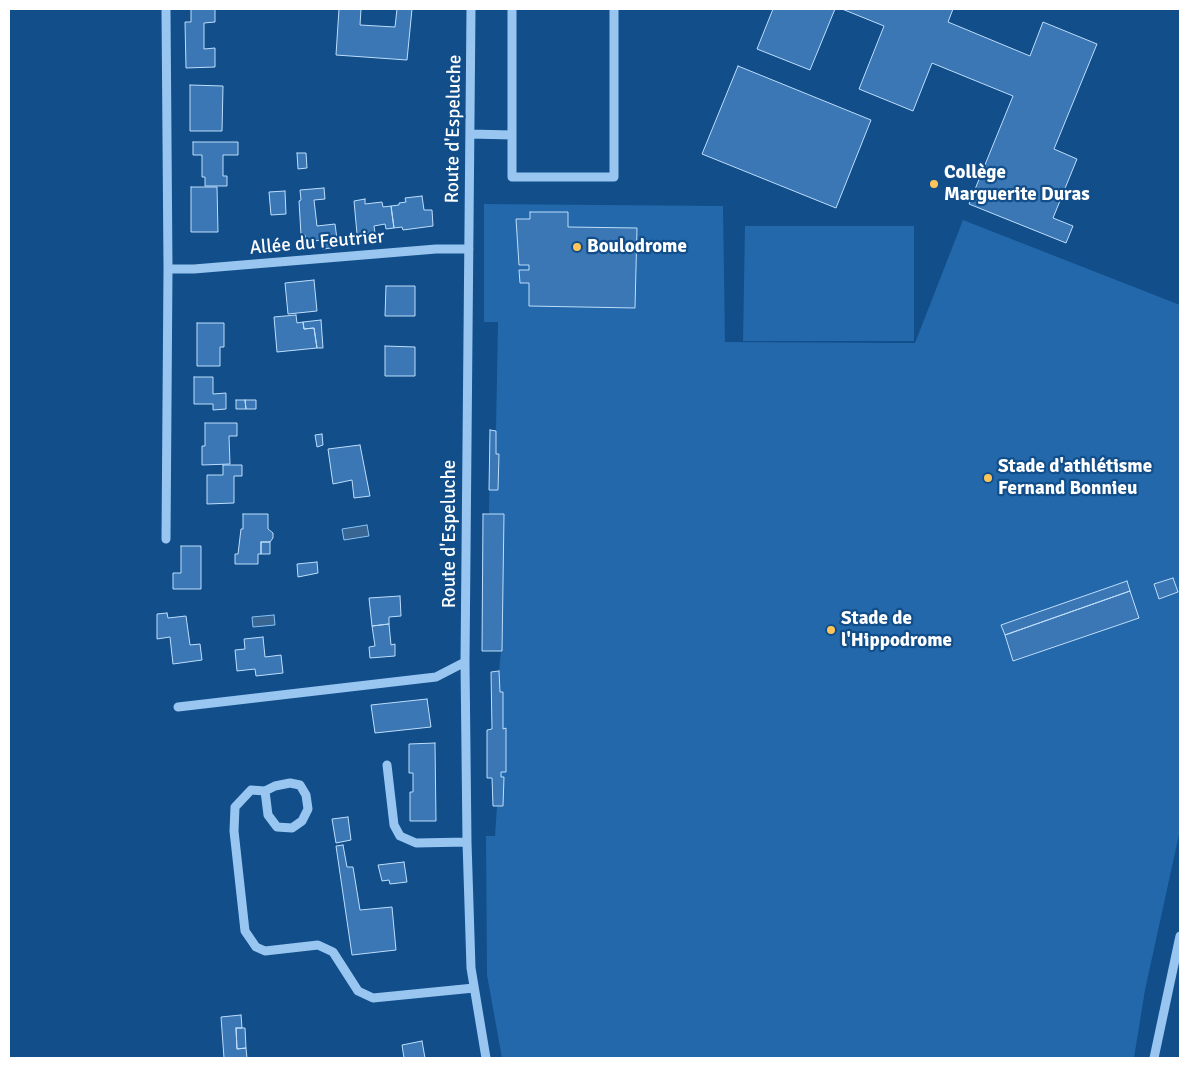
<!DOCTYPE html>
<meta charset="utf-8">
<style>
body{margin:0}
#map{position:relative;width:1189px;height:1067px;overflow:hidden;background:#114e8a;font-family:Signika,sans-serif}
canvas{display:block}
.frame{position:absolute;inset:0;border:10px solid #fff;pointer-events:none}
</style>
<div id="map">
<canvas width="1189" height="1067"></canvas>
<div class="frame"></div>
</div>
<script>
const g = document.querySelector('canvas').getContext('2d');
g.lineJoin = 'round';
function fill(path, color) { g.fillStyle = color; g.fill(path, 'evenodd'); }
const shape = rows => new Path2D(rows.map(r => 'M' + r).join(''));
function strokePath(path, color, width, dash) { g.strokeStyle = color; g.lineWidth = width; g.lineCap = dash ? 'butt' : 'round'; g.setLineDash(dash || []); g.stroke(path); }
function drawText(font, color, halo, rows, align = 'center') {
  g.font = font + ' Signika,sans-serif'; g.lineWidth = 4.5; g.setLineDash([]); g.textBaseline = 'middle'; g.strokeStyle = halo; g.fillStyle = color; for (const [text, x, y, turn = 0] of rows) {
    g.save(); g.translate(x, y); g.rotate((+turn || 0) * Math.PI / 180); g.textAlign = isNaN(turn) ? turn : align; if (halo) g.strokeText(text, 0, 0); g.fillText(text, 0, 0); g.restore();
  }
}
const green = shape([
 [484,204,723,206,725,342,915,343,963,220,1180,305,1180,830,1145,990,1134,1058,502,1058,487,975,486,836,495,836,497,806,493,806,492,778,487,778,487,730,492,729,491,672,499,671,501,651,482,651,483,514,489,514,490,430,496,430,498,322,484,322],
 [745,226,914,226,914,341,743,341]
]);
const water = shape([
 [367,525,369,536,344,540,342,529,367,525],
 [274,615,275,625,253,627,252,617,274,615]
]);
const building = shape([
 [191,9,215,9,215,22,204,23,204,49,215,48,215,67,186,68,185,22,191,22,191,9],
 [339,9,361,9,360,25,395,27,397,9,412,9,407,60,336,55,339,9],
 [773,9,835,9,810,70,757,49,773,9],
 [842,9,953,9,948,22,1030,56,1043,22,1097,44,1054,149,1077,159,1053,218,1073,226,1066,243,969,204,1013,96,932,63,913,111,859,89,884,26,842,9],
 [738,66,871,120,836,208,702,154,738,66],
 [190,85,223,86,222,131,190,131,190,85],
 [193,142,238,142,238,155,223,155,223,176,227,176,227,186,205,186,205,177,202,177,202,155,193,155,193,142],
 [297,153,306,153,307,168,298,169,297,153],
 [191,187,217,187,218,232,191,232,191,187],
 [324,188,325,199,314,200,317,226,335,224,338,247,323,249,322,240,306,242,305,235,301,235,299,201,301,200,300,190,324,188],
 [285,191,286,214,271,215,269,192,285,191],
 [422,196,424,210,432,210,433,226,403,230,402,227,394,228,391,206,399,205,399,203,406,202,405,198,422,196],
 [365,199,365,204,382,202,383,207,391,206,394,228,386,229,385,224,374,226,375,233,357,234,354,201,365,199],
 [530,212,568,212,568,227,637,228,635,308,529,306,529,283,520,283,519,270,529,270,529,265,519,265,516,219,530,219,530,212],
 [314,280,317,311,288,314,285,283,314,280],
 [386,286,415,286,415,316,385,316,386,286],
 [296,315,297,323,303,322,304,329,314,328,317,348,277,352,274,317,296,315],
 [321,320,323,348,317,348,314,328,304,329,303,322,321,320],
 [197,323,224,323,224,347,220,347,220,366,197,366,197,323],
 [385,346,415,347,415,376,385,376,385,346],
 [194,377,213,377,213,394,226,393,226,409,213,410,213,404,194,404,194,377],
 [236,400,245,400,246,409,236,409,236,400],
 [245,400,256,400,256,409,246,409,245,400],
 [205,423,237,423,237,436,229,436,230,464,202,465,202,446,205,446,205,423],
 [490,430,496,431,496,454,499,454,498,490,489,490,490,430],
 [322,434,323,445,317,447,315,435,322,434],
 [360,445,370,496,354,498,352,480,333,484,328,449,360,445],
 [223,465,242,465,242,476,234,476,234,503,207,504,207,475,223,475,223,465],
 [243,514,268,514,268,529,273,533,273,538,270,542,261,542,261,554,258,554,258,564,235,564,235,554,238,554,241,529,243,529,243,514],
 [483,514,504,514,502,651,482,651,483,514],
 [261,542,270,542,270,554,261,554,261,542],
 [181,546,201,546,201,589,173,589,173,573,181,573,181,546],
 [317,562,318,573,298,577,297,564,317,562],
 [1173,578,1178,592,1159,599,1154,584,1173,578],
 [1127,581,1130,591,1005,635,1001,625,1127,581],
 [1130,591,1139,618,1013,661,1005,635,1130,591],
 [400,596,401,616,389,617,389,624,372,626,369,598,400,596],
 [167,613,168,618,186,616,190,645,200,644,202,660,173,664,170,637,157,639,157,614,167,613],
 [389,624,391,645,395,644,395,656,370,658,369,647,375,646,372,626,389,624],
 [263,637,265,657,281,655,283,673,256,676,255,669,237,671,235,650,245,649,244,639,263,637],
 [499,671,500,692,503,692,503,729,506,728,506,772,501,772,501,777,504,777,503,806,493,806,492,778,487,778,487,730,492,729,491,672,499,671],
 [427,699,431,727,375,733,371,705,427,699],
 [435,743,436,821,410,821,410,792,413,792,413,773,409,773,409,744,435,743],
 [348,817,351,840,336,843,332,819,348,817],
 [343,845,347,867,353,867,360,910,392,907,396,950,352,955,336,846,343,845],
 [404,862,407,882,390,884,389,880,382,881,378,865,404,862],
 [241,1015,242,1028,236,1028,237,1049,246,1048,247,1058,224,1058,221,1017,241,1015],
 [236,1028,245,1028,246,1048,237,1049,236,1028],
 [422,1041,425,1058,404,1058,402,1045,422,1041]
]);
const minor = shape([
 [166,9,168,269],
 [471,9,465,662,467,842,471,968,486,1058],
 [512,9,512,177,614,177,614,9],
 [470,134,512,135],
 [166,539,168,269,194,269,436,249,469,249],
 [178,707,436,677,465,662],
 [387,765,394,825,400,836,416,843,467,842],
 [265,791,268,815,277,827,292,828,302,821,308,809,306,795,300,785,290,783,275,786,265,791,251,790,235,807,234,831,245,931,256,947,265,951,318,945,333,952,358,991,373,998,474,988],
 [1154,1058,1180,936]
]);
const markers = [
 [934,184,5,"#ffc558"],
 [577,247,5,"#ffc558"],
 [988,478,5,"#ffc558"],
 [831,630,5,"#ffc558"]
];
const streetNames = [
 ["Route d'Espeluche",454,129,-89],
 ["Allée du Feutrier",317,243,-5],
 ["Route d'Espeluche",450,534,-90]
];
const poiNames = [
 ["Collège",944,173],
 ["Marguerite Duras",944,195],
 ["Boulodrome",587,247],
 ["Stade d'athlétisme",998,467],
 ["Fernand Bonnieu",998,489],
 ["Stade de",841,619],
 ["l'Hippodrome",841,641]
];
fill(green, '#2368aa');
fill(water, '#386592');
strokePath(water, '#89c2f5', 1);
fill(building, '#3a77b4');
strokePath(building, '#bedefc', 1);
strokePath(minor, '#98c6f1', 9);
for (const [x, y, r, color] of markers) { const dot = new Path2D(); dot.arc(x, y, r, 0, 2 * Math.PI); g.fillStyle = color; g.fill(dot); strokePath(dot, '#114e8a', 2); }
drawText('19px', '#fff', '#114e8a', streetNames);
drawText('bold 19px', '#fff', '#114e8a', poiNames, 'left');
</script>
